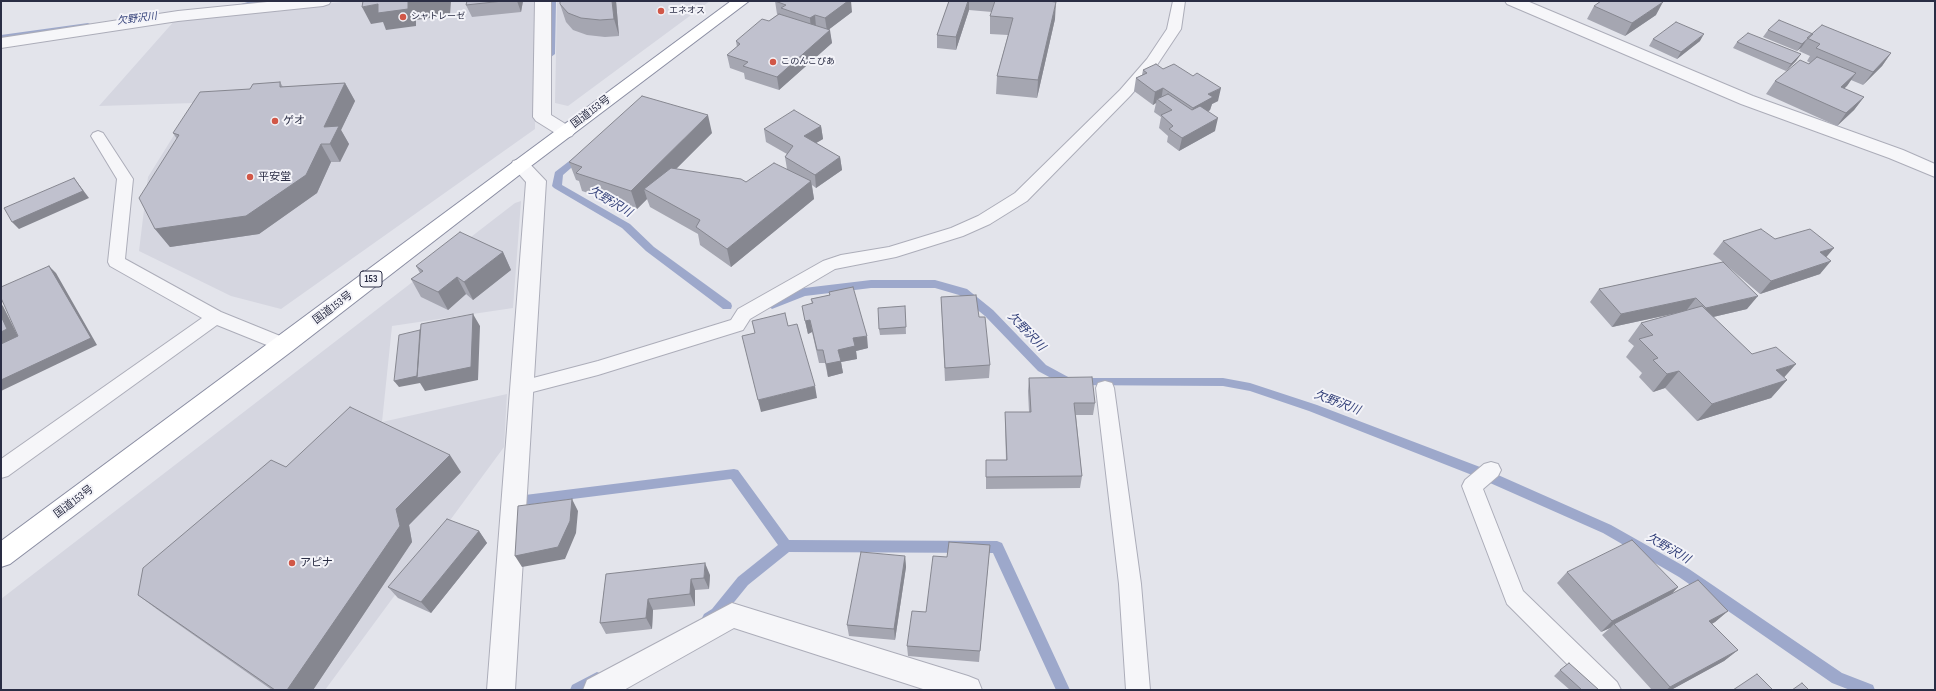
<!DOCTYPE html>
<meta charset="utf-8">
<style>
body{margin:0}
#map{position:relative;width:1936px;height:691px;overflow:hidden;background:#e3e4eb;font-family:"Sofia Sans Condensed",sans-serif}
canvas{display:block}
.frame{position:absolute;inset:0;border:2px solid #2a2d44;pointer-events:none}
</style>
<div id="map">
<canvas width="1936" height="691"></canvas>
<div class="frame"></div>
</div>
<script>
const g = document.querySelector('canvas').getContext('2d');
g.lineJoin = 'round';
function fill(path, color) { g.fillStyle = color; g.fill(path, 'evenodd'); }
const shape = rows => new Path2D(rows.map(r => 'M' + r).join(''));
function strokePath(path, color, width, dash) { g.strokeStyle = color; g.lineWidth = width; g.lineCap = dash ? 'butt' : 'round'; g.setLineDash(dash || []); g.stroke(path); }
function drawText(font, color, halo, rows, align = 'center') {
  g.font = font + ' "Sofia Sans Condensed","Noto Sans JP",sans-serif'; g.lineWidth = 4; g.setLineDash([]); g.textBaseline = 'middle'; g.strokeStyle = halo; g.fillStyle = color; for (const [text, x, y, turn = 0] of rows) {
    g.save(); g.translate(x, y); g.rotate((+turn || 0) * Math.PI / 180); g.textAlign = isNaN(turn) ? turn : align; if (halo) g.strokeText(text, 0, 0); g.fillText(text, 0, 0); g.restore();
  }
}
const built = shape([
 [352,1,535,1,535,129,281,309,231,296,139,251,148,177,194,103,99,106,176,19],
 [557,1,710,1,568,106,555,103],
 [521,201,513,308,392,326,382,422,507,394,504,447,325,690,1,690,1,599,371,314,515,203]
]);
const stream = shape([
 [278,1,274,3,245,6,241,4,251,1,278,1],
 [548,1,556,1,555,54,551,57,547,54,548,1],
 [88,23,92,25,91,27,1,39,1,35,88,23],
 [581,152,586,155,563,175,562,185,630,224,654,247,731,303,732,306,731,309,723,309,646,251,622,228,554,188,552,186,555,172,581,152],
 [871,280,935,280,967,289,993,310,1046,365,1070,378,1223,378,1250,383,1317,405,1480,467,1611,525,1689,569,1842,673,1873,685,1875,690,1850,690,1832,683,1679,577,1603,533,1472,475,1309,411,1250,391,1223,386,1064,385,1038,371,985,316,959,295,935,288,871,288,805,296,772,309,767,305,768,302,804,288,871,280],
 [734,469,738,470,789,540,997,541,1002,543,1070,690,1056,690,993,553,789,552,748,585,722,617,709,624,704,622,702,618,704,614,712,609,738,577,778,545,731,479,525,505,521,504,519,500,521,496,525,495,734,469],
 [597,672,602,674,604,679,602,684,591,690,570,690,572,685,597,672]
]);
const service = shape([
 [1173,1,1185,1,1181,29,1157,65,1130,96,1027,201,990,224,963,236,896,257,835,269,750,319,743,330,598,375,521,395,514,393,512,388,514,383,598,361,731,320,738,309,823,261,841,255,889,247,951,228,978,216,1015,193,1120,90,1147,59,1167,29,1173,1],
 [98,131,103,133,133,179,125,259,221,312,290,340,293,345,290,350,284,352,217,325,8,476,1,478,1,459,202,318,110,266,108,262,117,179,91,136,93,133,98,131],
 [1105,381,1112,383,1114,388,1141,584,1150,690,1126,690,1119,584,1096,388,1098,383,1105,381],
 [1491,462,1498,464,1501,470,1498,476,1483,489,1523,591,1617,682,1621,690,1593,690,1507,604,1462,486,1465,480,1484,464,1491,462]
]);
const minor = shape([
 [277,1,331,1,329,4,323,6,178,21,1,48,1,38,178,11,277,1],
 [535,1,551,1,551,115,572,128,575,132,572,136,566,138,560,136,536,121,533,117,535,1],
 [1505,1,1527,1,1753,96,1903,150,1935,164,1935,177,1889,158,1741,104,1507,4,1505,1],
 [520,159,527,161,546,181,515,690,487,690,526,182,511,165,513,161,520,159],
 [732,603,968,676,978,680,982,690,926,690,734,628,624,690,583,690,587,680,732,603]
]);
const trunk = shape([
 [731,1,749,1,527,169,292,351,10,564,1,567,1,541,731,1]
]);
const wall = shape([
 [467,1,523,1,521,12,472,17,466,5],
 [560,1,616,1,619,36,605,37,587,35,573,30,566,22,560,4],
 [775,1,852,12,829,29,832,43,779,90,745,79,744,73,730,68,727,55,737,47,736,41,769,21,778,14,777,14],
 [949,1,1048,1,1055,19,1037,98,996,94,997,76,1008,35,990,34,990,16,992,12,969,10,956,50,937,48,937,35],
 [1594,6,1656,15,1625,36,1587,19],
 [1768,30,1813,34,1891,53,1882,66,1863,85,1851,80,1844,89,1864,97,1854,110,1837,126,1766,94,1775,81,1810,63,1807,61,1810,56,1799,51,1801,48,1797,51,1763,37],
 [1653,39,1700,41,1677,59,1649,46],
 [1737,42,1801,54,1796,61,1786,71,1733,48],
 [1163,69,1218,101,1212,104,1210,110,1208,112,1215,131,1179,151,1167,142,1168,136,1159,128,1161,117,1154,112,1156,103,1153,105,1134,91,1136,78,1142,75,1143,70],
 [280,82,283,87,345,83,355,101,341,130,349,144,340,162,331,162,317,193,259,234,170,247,155,229,177,139,173,133,250,89],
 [821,126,823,139,816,143,840,157,842,170,816,188,812,185,814,199,731,267,700,245,698,234,650,207,647,199,637,209,582,191,579,181,576,180,569,162,712,133,676,169,746,182,787,169,785,157,787,154,766,142,764,129],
 [1775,239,1826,257,1820,274,1760,294,1725,264,1747,309,1713,317,1752,354,1787,380,1771,398,1697,421,1665,388,1653,392,1639,377,1642,373,1626,357,1634,346,1628,341,1641,323,1677,313,1612,327,1590,302,1599,289,1723,262,1713,254,1723,241],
 [503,252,511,270,473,300,466,294,448,310,421,297,411,279,420,273,416,266],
 [829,292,868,348,856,351,857,359,841,362,843,373,828,377,825,363,819,363,812,332,808,334,802,306,812,304,811,299,830,295],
 [941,297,979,317,990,365,989,378,945,381],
 [905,306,906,334,880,335,879,329],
 [1029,378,1095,403,1093,415,1076,415,1082,476,1080,488,986,489,986,460,1006,460,1005,425,1005,412,1029,412,1028,391],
 [286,467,461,472,409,525,412,542,313,690,272,690,158,610,138,595],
 [479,531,487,543,431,613,398,598,388,587],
 [990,545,989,556,979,662,908,656,907,646,926,612,947,557],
 [905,556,906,567,895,640,849,636,847,625],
 [1567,572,1678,587,1671,594,1728,611,1715,622,1712,624,1738,650,1724,661,1671,690,1652,690,1602,635,1610,628,1601,632,1557,583],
 [606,574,710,575,709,589,695,590,695,606,653,610,652,629,606,634,600,623],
 [1560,670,1599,690,1570,690,1554,676]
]);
const shadedWall = shape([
 [417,1,451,1,450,15,416,20,416,26,386,30,383,22,371,24,362,7,378,4],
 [517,1,523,1,521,12],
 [612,1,616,1,619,36,614,19],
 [840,1,851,1,852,12,827,31,825,18],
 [968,1,969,1,969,10,956,50,956,37],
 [1056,2,1055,19,1037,98,1038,80],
 [1663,2,1656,15,1625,36,1632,23],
 [815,15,816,27,811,31,810,18],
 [830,30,832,43,779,90,777,77],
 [1704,34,1700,41,1677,59,1681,52],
 [1806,41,1801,48,1797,51,1802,44],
 [1891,53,1882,66,1863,85,1873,72],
 [1801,54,1796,61,1786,71,1791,64],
 [1856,73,1847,86,1831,100,1841,87],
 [345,83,355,101,341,130,349,144,340,162,330,144,324,127],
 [1163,88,1161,101,1157,99,1156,103,1153,105,1155,92],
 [1221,88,1218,101,1212,104,1210,110,1190,121,1193,108,1208,94],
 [1864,97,1854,110,1837,126,1846,113],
 [708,115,712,133,652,193,644,189,647,199,637,209,631,191],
 [1218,118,1215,131,1179,151,1182,138],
 [821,126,823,139,806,149,804,136],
 [321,144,331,162,317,193,259,234,170,247,155,229],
 [840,157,842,170,816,188,815,175],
 [74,178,89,198,19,229,12,222],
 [811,181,814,199,731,267,727,249],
 [1834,248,1823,261,1820,252],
 [503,252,511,270,473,300,464,282],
 [1831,261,1820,274,1760,294,1771,281],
 [49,266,56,273,97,345,1,391,1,380],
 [457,277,466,294,448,310,438,292],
 [1758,296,1747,309,1696,321,1706,308],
 [1696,298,1686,311,1612,327,1621,314],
 [1,304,3,306,21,342,1,351],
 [473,314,480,326,478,380,425,391,420,383,399,387,394,381],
 [810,320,812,332,808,334,805,321],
 [867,336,868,348,856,351,857,359,841,362,843,373,828,377,826,364,838,350,853,338],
 [1796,364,1780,382,1776,370],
 [1679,371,1665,388,1653,392,1667,374],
 [1787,380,1771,398,1697,421,1712,404],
 [815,386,817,398,761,412,758,400],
 [450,455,461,472,409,525,412,542,313,690,287,690,396,509],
 [572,499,578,511,576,533,565,559,522,567,515,556],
 [479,531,487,543,431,613,421,602],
 [905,556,906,567,895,640,894,629],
 [705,563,710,575,709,589,704,578],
 [691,579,695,590,695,606,690,594],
 [1678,587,1667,599,1614,624,1610,628,1601,632,1612,621],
 [648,599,653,610,652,629,646,618],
 [1728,611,1715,622,1696,632,1709,621],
 [1738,650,1724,661,1671,690,1666,690,1670,687]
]);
const building = shape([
 [363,1,417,1,408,2,408,9,378,13,378,4,362,7,363,1],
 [467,1,503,1,466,5,467,1],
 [560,1,612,1,614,19,600,20,581,18,568,13,560,4,560,1],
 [775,1,848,1,825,18,815,15,810,18,781,8,786,5,775,1],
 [949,1,968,1,956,37,937,35,949,1],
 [995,1,1048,1,1056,2,1038,80,997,76,1013,18,990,16,995,1],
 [1601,1,1660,1,1663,2,1632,23,1594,6,1601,1],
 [779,14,830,30,777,77,743,66,748,62,727,55,740,44,736,41,762,19,769,21,779,14],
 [1779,20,1813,34,1802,44,1768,30,1779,20],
 [1676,22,1704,34,1681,52,1653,39,1676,22],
 [1822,25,1891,53,1873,72,1816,48,1820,44,1807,38,1822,25],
 [1748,33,1801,54,1791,64,1737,42,1748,33],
 [1817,57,1856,73,1841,87,1864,97,1846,113,1775,81,1800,60,1809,64,1817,57],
 [1156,64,1163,69,1174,64,1193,76,1197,73,1221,88,1208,94,1213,97,1193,108,1163,88,1155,92,1136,78,1147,73,1143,70,1156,64],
 [280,82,280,87,345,83,324,127,339,126,330,144,321,144,306,175,246,216,155,229,139,198,179,135,173,133,200,92,250,89,253,84,280,82],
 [1168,94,1192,110,1200,106,1218,118,1182,138,1169,129,1173,126,1161,115,1172,110,1157,99,1168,94],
 [642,96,708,115,631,191,576,173,582,167,569,162,642,96],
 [794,110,821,126,804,136,840,157,815,175,785,157,793,146,764,129,794,110],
 [774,163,811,181,727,249,696,227,700,220,644,189,671,168,741,179,746,182,774,163],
 [74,178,83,191,12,222,4,208,74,178],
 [1761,229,1775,239,1810,229,1834,248,1820,252,1831,261,1771,281,1723,241,1761,229],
 [460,232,503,252,464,282,457,277,438,292,411,279,423,271,416,266,460,232],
 [1723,262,1758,296,1706,308,1696,298,1621,314,1599,289,1723,262],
 [49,266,91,338,1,380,1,344,18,336,1,298,1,287,49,266],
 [853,287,867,336,853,338,855,346,838,350,841,361,826,364,823,350,817,350,810,320,805,321,802,306,813,303,811,299,830,295,829,292,853,287],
 [976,295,979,317,985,317,990,365,945,368,941,297,976,295],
 [905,306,906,327,879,329,878,308,905,306],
 [1702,306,1752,354,1776,347,1796,364,1776,370,1787,380,1712,404,1679,371,1667,374,1653,360,1658,358,1639,339,1653,335,1641,323,1702,306],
 [785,313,788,326,797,324,815,386,758,400,742,336,755,333,752,321,785,313],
 [473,314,471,367,417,378,421,324,473,314],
 [1,316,7,329,1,332,1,316],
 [420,330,417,376,394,381,399,335,420,330],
 [1092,377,1095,403,1074,403,1082,476,986,477,986,460,1007,460,1005,412,1031,412,1029,378,1092,377],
 [350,407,450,455,396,509,400,526,287,690,275,690,138,595,143,568,271,460,286,467,350,407],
 [572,499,570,521,558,547,515,556,518,506,572,499],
 [447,519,479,531,421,602,388,587,447,519],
 [1632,540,1678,587,1612,621,1567,572,1632,540],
 [949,542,990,545,980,651,907,646,912,611,926,612,933,556,947,557,949,542],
 [861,552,905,556,894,629,847,625,861,552],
 [705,563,704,578,691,579,690,594,648,599,646,618,600,623,606,574,705,563],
 [1698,580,1728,611,1709,621,1738,650,1670,687,1614,624,1698,580],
 [1569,663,1599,690,1582,690,1560,670,1569,663],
 [1757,674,1773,690,1733,690,1757,674],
 [1802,683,1809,690,1792,690,1802,683]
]);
const markers = [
 [661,11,4,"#d15747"],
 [403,17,4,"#d15747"],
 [773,62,4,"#d15747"],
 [275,121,4,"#d15747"],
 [250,177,4,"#d15747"],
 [292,563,4,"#d15747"]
];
const farPoinames = [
 ["エネオス",669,11],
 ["シャトレーゼ",411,17],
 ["このんこぴあ",781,62]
];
const farWaternames = [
 ["欠野沢川",137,19,-7]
];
const shields = [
 [371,279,22]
];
const shieldNames = [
 ["153",371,279]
];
const streetNames = [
 ["国道153号",591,112,-37],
 ["国道153号",333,308,-37],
 ["国道153号",74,502,-37]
];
const poiNames = [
 ["ゲオ",283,121],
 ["平安堂",258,177],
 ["アピナ",300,563]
];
const waterNames = [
 ["欠野沢川",610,202,31],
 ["欠野沢川",1026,332,46],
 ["欠野沢川",1337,403,21],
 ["欠野沢川",1668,549,30]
];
fill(built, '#d5d6e0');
fill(stream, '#9da8cb');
strokePath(service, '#acadb9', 2);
strokePath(minor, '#acadb9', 2);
strokePath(trunk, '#8a8da2', 2);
fill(service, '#f6f6f9');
fill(minor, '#f6f6f9');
fill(trunk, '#fff');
fill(wall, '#a5a6b1');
fill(shadedWall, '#868790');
fill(building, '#c0c1ce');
strokePath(building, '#868790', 1);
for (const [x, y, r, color] of markers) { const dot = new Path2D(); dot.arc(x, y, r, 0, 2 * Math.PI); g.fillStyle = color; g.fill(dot); strokePath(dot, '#f3f3f8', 1.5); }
drawText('9px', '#2a2d44', '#f3f3f8', farPoinames, 'left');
drawText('italic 10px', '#334079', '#f3f3f8', farWaternames);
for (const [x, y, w] of shields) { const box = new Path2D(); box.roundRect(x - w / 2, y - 8, w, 16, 3); g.fillStyle = '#f3f3f8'; g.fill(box); strokePath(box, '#2a2d44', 1); }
drawText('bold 10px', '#2a2d44', null, shieldNames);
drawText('11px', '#2a2d44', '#f3f3f8', streetNames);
drawText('11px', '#2a2d44', '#f3f3f8', poiNames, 'left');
drawText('italic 12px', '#334079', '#f3f3f8', waterNames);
</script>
